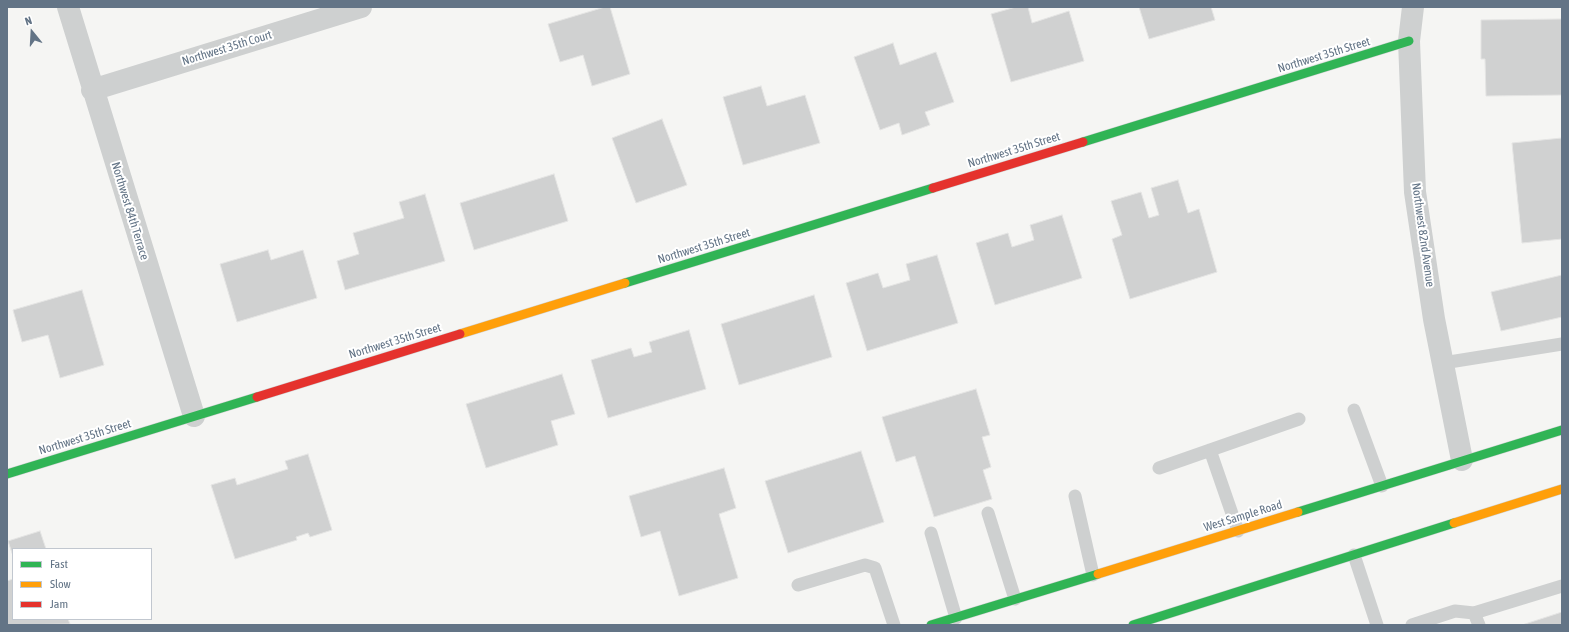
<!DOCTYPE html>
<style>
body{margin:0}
#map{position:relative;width:1569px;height:632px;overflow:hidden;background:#f5f5f3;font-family:"Asap Condensed",sans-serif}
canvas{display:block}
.frame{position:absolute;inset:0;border:8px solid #637486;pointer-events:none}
.legend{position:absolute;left:12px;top:548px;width:140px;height:72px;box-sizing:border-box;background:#fff;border:1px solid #c1c7cf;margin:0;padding:5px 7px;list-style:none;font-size:12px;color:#637486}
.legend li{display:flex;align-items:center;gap:8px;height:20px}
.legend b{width:20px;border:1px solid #c1c7cf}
.north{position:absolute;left:12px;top:12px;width:40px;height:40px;-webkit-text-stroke:3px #fff;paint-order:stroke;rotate:342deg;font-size:11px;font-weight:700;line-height:16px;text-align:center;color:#637486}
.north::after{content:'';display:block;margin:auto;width:14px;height:18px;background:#637486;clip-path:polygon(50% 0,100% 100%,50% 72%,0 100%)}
</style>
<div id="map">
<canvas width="1569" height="632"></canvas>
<div class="frame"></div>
<ul class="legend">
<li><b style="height:5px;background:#30b455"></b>Fast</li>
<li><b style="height:5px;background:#ff9f0a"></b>Slow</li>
<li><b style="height:5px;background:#e5322d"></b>Jam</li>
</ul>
<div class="north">N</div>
</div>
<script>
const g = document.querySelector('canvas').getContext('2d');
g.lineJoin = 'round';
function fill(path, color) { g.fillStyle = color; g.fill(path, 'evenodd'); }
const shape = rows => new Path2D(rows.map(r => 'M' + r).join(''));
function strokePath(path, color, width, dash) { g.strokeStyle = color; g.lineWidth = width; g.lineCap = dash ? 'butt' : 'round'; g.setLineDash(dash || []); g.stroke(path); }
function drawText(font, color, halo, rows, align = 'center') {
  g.font = font + ' "Asap Condensed",sans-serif'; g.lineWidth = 4; g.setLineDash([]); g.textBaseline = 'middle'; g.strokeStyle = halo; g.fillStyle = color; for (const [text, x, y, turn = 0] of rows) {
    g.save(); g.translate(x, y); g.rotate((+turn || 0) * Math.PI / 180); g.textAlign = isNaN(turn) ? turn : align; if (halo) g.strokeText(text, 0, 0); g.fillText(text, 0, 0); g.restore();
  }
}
const building = shape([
 [605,7,610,7,630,74,592,86,583,55,560,62,548,24,605,7],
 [1016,7,1028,7,1032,23,1069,11,1084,61,1011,82,991,14,1016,7],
 [1139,7,1211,7,1215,20,1149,39,1139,7],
 [1562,19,1562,95,1486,96,1485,59,1481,59,1481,20,1562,19],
 [893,43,900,65,936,52,954,102,925,112,930,125,902,135,899,123,880,130,854,57,893,43],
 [761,86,767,106,805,95,820,143,743,165,723,97,761,86],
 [662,119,687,185,636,203,612,138,662,119],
 [1562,138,1562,239,1522,243,1512,143,1562,138],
 [554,174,568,221,474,250,460,203,554,174],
 [1178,180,1188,213,1199,209,1217,272,1130,299,1112,239,1122,235,1111,201,1141,192,1149,218,1159,215,1151,188,1178,180],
 [425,194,445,261,345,290,337,261,359,254,353,233,404,218,399,202,425,194],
 [1062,215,1082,278,995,305,976,243,1008,233,1012,247,1034,240,1030,225,1062,215],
 [268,250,271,260,303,250,317,298,237,322,220,264,268,250],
 [937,255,958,323,867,351,846,283,878,273,883,288,910,280,906,264,937,255],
 [1562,275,1562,317,1501,331,1491,292,1562,275],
 [82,290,104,365,60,378,48,335,22,342,13,310,82,290],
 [814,295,832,357,739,385,721,324,814,295],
 [689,330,706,389,608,418,591,360,631,348,634,357,652,352,649,342,689,330],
 [562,374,575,414,551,421,558,445,486,468,466,404,562,374],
 [976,389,990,435,982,437,991,467,983,470,992,499,934,517,915,456,896,462,882,417,976,389],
 [861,451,884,522,788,553,765,481,861,451],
 [308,454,332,530,310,537,308,533,296,537,297,540,235,559,211,485,235,478,237,485,288,469,285,461,308,454],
 [724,468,736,508,719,514,738,578,679,596,660,531,641,537,629,496,724,468],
 [40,531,46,549,13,549,13,556,8,541,40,531],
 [13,579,13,619,68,619,70,624,7,625,7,581,13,579],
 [1562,612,1562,625,1522,625,1562,612]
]);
const lane = shape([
 [1443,363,1562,344],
 [1354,410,1382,486],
 [1210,450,1238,531],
 [1159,468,1299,419],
 [1075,496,1093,575],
 [988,513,1015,599],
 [931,533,956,618],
 [1354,555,1377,625],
 [798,585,865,565,875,568,894,625],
 [1474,613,1562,586],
 [1412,625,1455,611,1474,613,1479,625]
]);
const street = shape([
 [68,7,194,416],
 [1413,7,1409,41,1415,192,1434,319,1462,460],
 [92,90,361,7]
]);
const fast = shape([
 [1083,142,1409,41],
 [625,283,933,188],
 [7,474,257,397],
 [1298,512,1562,430],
 [931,625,1098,574],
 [1133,625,1454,523]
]);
const slow = shape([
 [460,334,625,283],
 [1454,523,1562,489],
 [1098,574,1298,512]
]);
const jam = shape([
 [933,188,1083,142],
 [257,397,460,334]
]);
const streetNames = [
 ["Northwest 35th Court",227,48,-17],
 ["Northwest 35th Street",1324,55,-17],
 ["Northwest 35th Street",1014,150,-17],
 ["Northwest 84th Terrace",130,211,73],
 ["Northwest 82nd Avenue",1423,235,82],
 ["Northwest 35th Street",704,246,-17],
 ["Northwest 35th Street",395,341,-17],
 ["Northwest 35th Street",85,437,-17],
 ["West Sample Road",1243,516,-17]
];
fill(building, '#d0d1d1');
strokePath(building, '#e4e4e3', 1);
strokePath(fast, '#d0d2d3', 10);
strokePath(slow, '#d0d2d3', 10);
strokePath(jam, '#d0d2d3', 10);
strokePath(lane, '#ced0d0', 13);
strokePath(street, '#ced0d0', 22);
strokePath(fast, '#30b455', 9);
strokePath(slow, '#ff9f0a', 9);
strokePath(jam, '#e5322d', 9);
drawText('12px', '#637486', '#fff', streetNames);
</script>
